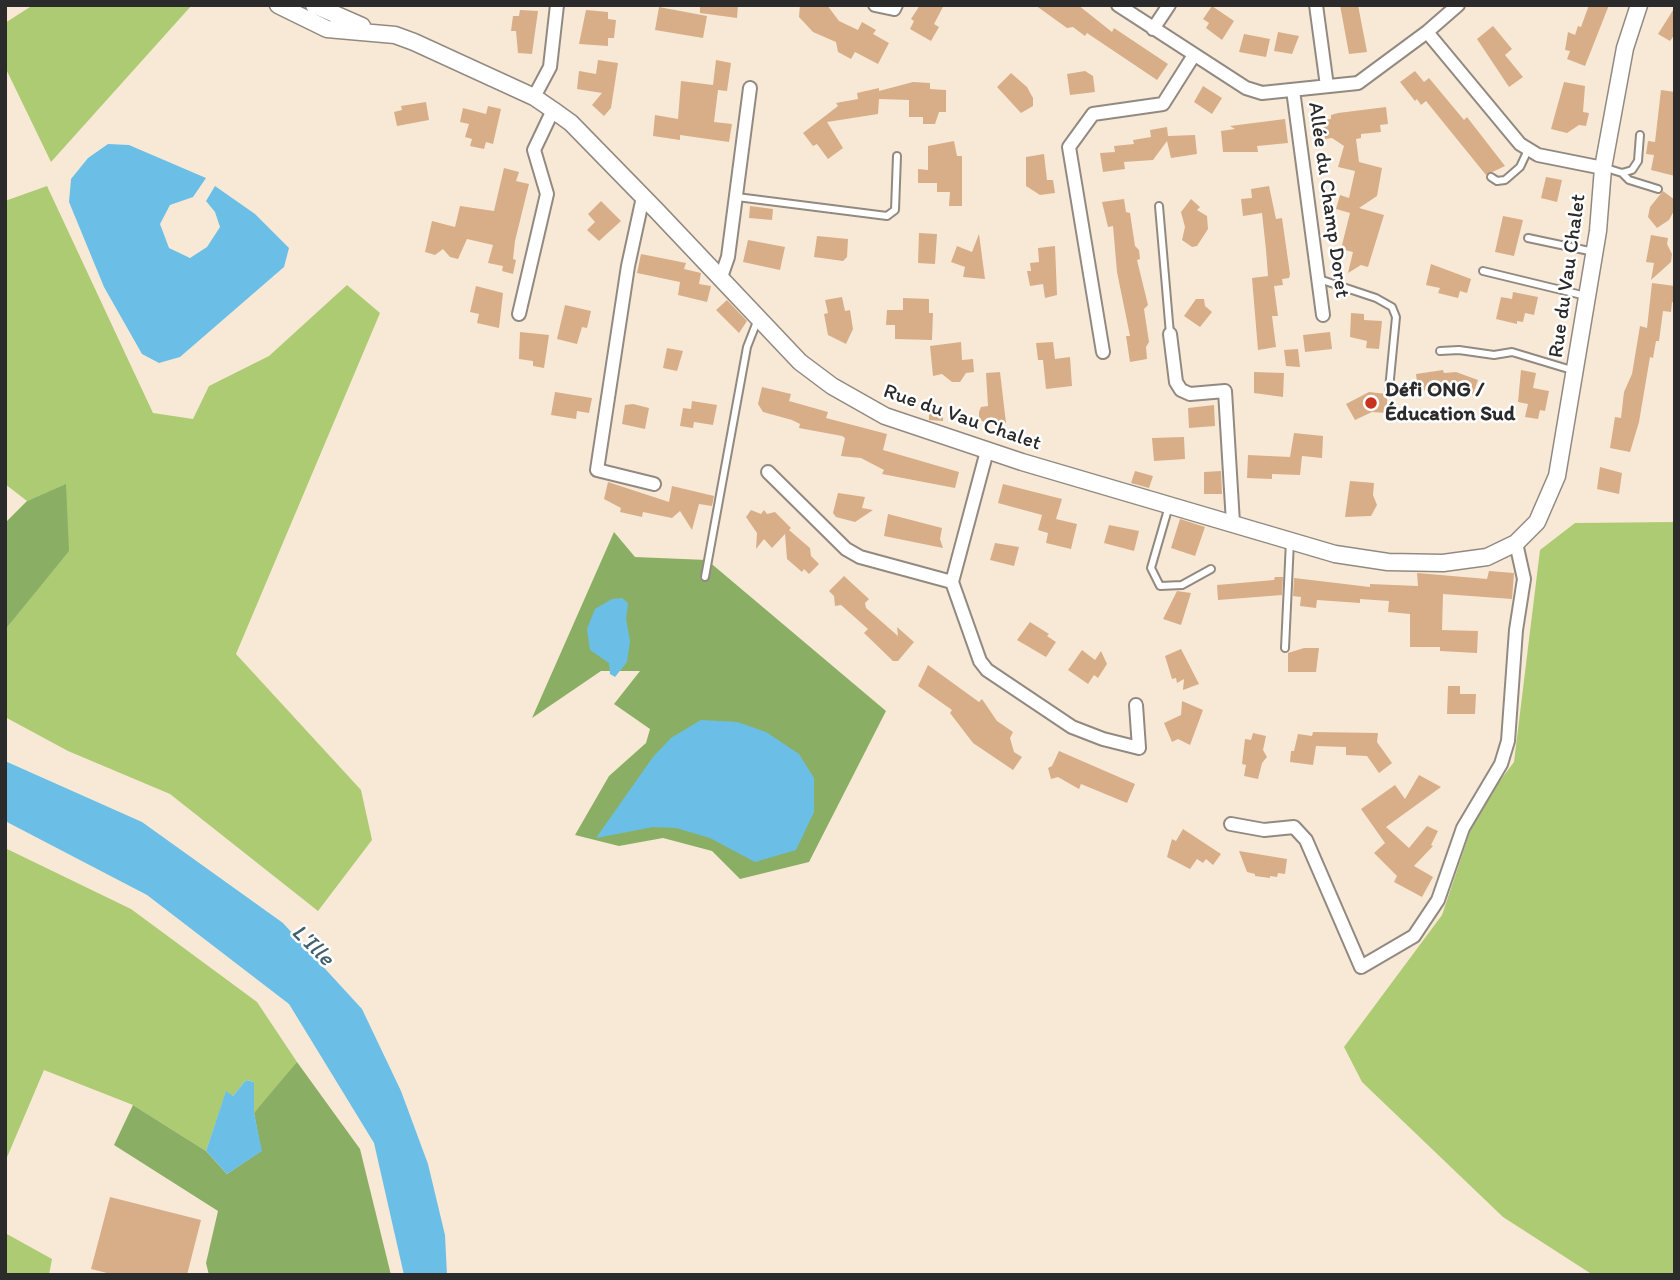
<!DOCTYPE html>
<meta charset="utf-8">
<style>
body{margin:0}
#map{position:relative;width:1680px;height:1280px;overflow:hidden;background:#f8e9d7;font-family:Itim,sans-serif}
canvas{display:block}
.frame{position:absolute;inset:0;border:7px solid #2b2b2b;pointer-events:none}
</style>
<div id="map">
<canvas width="1680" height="1280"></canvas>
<div class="frame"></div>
</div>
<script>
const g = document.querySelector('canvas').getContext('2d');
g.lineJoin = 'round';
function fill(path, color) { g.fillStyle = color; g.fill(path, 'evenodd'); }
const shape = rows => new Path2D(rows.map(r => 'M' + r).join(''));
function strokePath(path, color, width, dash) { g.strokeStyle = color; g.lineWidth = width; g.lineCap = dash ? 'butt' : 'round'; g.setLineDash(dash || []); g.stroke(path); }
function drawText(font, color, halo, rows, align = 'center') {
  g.font = font + ' Itim,sans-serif'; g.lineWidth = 5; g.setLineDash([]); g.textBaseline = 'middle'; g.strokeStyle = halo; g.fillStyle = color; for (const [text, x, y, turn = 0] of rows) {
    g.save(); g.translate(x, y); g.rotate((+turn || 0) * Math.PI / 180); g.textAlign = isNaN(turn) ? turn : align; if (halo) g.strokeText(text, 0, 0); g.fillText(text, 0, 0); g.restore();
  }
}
const green = shape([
 [33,5,192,5,51,162,5,67,5,23],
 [47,186,153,413,193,419,209,386,269,356,347,285,380,313,236,654,361,790,372,840,318,911,170,794,68,751,5,717,5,630,68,551,65,485,27,501,5,484,5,201],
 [1675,522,1675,1275,1593,1275,1503,1217,1362,1082,1344,1047,1442,915,1477,811,1514,762,1540,550,1575,523],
 [5,848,131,909,257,1002,297,1062,273,1094,254,1113,254,1082,246,1080,233,1096,226,1092,206,1151,133,1105,44,1070,5,1162],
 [5,1233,52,1259,49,1275,5,1275]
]);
const forest = shape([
 [66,484,69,551,5,630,5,523,27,501],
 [614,532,635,557,707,560,886,711,809,862,740,879,712,851,663,838,619,846,575,835,609,776,646,743,650,729,614,704,640,671,601,671,532,718],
 [297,1062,360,1149,391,1275,209,1275,206,1263,218,1211,114,1145,133,1105,206,1151,227,1174,261,1151,254,1113]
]);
const water = shape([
 [108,144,129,145,206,178,193,197,170,205,160,224,169,248,190,258,207,247,220,227,215,212,206,201,215,186,255,214,289,248,284,267,180,357,159,363,142,354,104,287,69,202,71,179,88,158],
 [622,598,628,603,626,619,630,641,627,662,615,677,610,674,609,663,590,650,587,629,595,609,612,599],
 [701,720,737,722,766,732,799,754,814,778,814,812,796,850,755,862,710,838,676,828,653,827,596,838,653,757,671,738],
 [5,761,142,822,283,923,362,1009,401,1091,428,1164,445,1235,447,1275,404,1275,374,1143,289,1004,147,895,5,821],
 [246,1080,254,1082,254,1113,262,1151,227,1174,206,1151,226,1091,233,1096]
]);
const building = shape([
 [700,5,738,5,737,18,700,13],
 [800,5,827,5,839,21,858,30,862,22,876,30,873,34,889,43,878,64,855,52,851,59,838,52,836,42,813,32,799,17],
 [920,5,944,5,934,24,939,27,931,41,910,29,914,21,911,19],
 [1035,5,1078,5,1112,32,1114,28,1168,64,1157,80,1087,33,1085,36,1073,27,1067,28],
 [1340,5,1358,5,1367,52,1349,54],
 [1589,5,1609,5,1585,66,1567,59,1570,51,1565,50,1568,32,1575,35,1578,26,1581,27],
 [1212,6,1234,21,1222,40,1206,28,1209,23,1203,19],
 [659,7,707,16,703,38,655,30],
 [1675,7,1675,34,1670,41,1658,34],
 [520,10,538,11,532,54,518,53,516,31,511,31,513,16,519,16],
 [586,10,608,12,608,19,616,20,614,38,608,38,608,46,579,44],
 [1493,26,1512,49,1505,55,1523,77,1509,87,1477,39],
 [1278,32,1299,36,1292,54,1274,51],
 [1244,34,1270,39,1266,57,1239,52],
 [598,60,618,63,611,108,604,116,592,105,602,93,577,89,579,71,596,74],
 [716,60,731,63,727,91,718,90,714,122,732,124,729,142,680,135,680,140,653,136,655,115,678,119,681,81,713,85],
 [1085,71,1093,76,1095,92,1070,95,1067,74],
 [1415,71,1424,82,1429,78,1464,120,1467,117,1505,166,1486,175,1426,101,1421,105,1417,99,1415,101,1400,82],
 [1011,73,1027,87,1033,98,1033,106,1021,113,997,87],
 [913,82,930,83,930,89,946,90,946,112,939,112,935,124,923,124,923,117,909,117,909,100,879,99,878,114,827,122,843,148,828,159,817,144,813,146,803,133,838,106,836,103,858,99,857,93,879,88,879,91],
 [1564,82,1585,86,1583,112,1589,113,1586,126,1579,125,1567,133,1551,129],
 [1203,86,1222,98,1212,114,1194,102],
 [1661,90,1675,92,1675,176,1651,170,1654,155,1646,154,1648,141,1655,142],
 [426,102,429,120,397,126,394,112,402,110,401,106],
 [488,106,501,109,493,144,486,142,484,149,470,146,472,139,465,137,469,124,460,122,463,108,486,114],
 [1386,107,1388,124,1380,125,1381,132,1361,134,1361,138,1356,139,1359,162,1382,168,1377,196,1359,208,1384,215,1368,267,1361,265,1348,273,1353,252,1341,249,1350,213,1336,209,1340,195,1349,198,1355,171,1338,167,1344,146,1332,138,1325,139,1323,120,1331,119,1331,115,1338,113],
 [1285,119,1288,143,1257,146,1258,152,1223,152,1221,131,1235,129,1230,126],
 [1167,127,1168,136,1195,135,1197,154,1171,158,1167,141,1153,160,1124,162,1125,169,1103,172,1100,153,1115,152,1114,146,1134,144,1133,140,1151,137,1150,130],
 [954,141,957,156,962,156,962,206,949,206,950,192,937,192,937,183,918,183,918,169,928,170,928,146],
 [1044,154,1047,180,1053,180,1055,193,1040,195,1026,186,1026,157],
 [504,168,519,172,516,181,529,184,515,241,513,259,516,260,513,274,502,271,503,266,488,263,493,245,467,239,458,259,450,257,443,249,435,255,425,252,432,221,455,227,460,206,494,211],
 [1546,177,1562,180,1557,202,1541,198],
 [1269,186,1276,219,1282,218,1290,274,1289,278,1282,279,1283,285,1274,286,1278,316,1272,316,1276,347,1258,350,1252,278,1268,276,1266,250,1262,213,1243,216,1241,199,1252,198,1251,189],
 [1663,191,1675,200,1675,209,1669,220,1657,228,1648,217,1650,207],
 [1124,199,1126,212,1130,213,1135,246,1139,250,1140,259,1137,260,1148,305,1144,309,1149,342,1146,347,1147,359,1130,362,1126,336,1130,336,1117,272,1113,226,1108,227,1102,202],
 [1191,199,1200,207,1197,210,1207,216,1208,229,1197,246,1192,247,1182,240,1185,227,1181,212],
 [601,201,621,221,599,241,587,230,595,222,588,214],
 [750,206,773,209,772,220,749,218],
 [1503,216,1523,220,1514,256,1495,252],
 [919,233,937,234,935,264,918,263],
 [979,234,985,279,963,277,965,267,951,262,957,246,972,252],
 [1651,235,1668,238,1667,244,1672,254,1671,262,1651,280,1654,263,1646,262],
 [817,236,848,239,847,257,843,261,814,257],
 [748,240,785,247,780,270,743,262],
 [1055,246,1057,295,1045,298,1043,284,1030,286,1027,271,1031,271,1030,263,1039,262,1038,248],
 [641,254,686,263,684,269,701,273,699,284,711,286,707,302,678,295,680,282,637,273],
 [1431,264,1471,279,1467,293,1460,291,1458,298,1438,293,1440,288,1426,285],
 [1652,283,1675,286,1675,303,1672,302,1671,312,1663,311,1659,341,1656,341,1653,358,1650,357,1639,422,1630,452,1610,448,1615,417,1621,418,1624,392,1632,374,1640,326,1647,328],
 [476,286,503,293,499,328,477,323,479,314,470,312],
 [1513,292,1538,297,1534,315,1525,313,1523,322,1517,321,1517,324,1496,319,1501,297,1512,299],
 [842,297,845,311,850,310,853,329,846,344,828,335,824,314,828,313,825,300],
 [903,298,929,299,929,313,933,313,932,340,895,339,895,325,886,325,887,310,903,310],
 [1196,299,1204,299,1205,306,1212,312,1200,327,1184,316],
 [727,300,747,321,739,333,716,310],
 [565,305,591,311,587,328,582,327,577,344,557,339],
 [1351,313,1364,314,1364,320,1382,321,1379,349,1366,348,1367,341,1350,337],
 [520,332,549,335,544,368,533,366,533,361,519,359],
 [1330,332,1332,349,1305,352,1303,335],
 [961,342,962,360,973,359,974,372,966,373,960,382,952,382,942,374,933,376,930,346],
 [1053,342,1055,359,1070,357,1072,386,1046,389,1043,360,1048,360,1038,360,1036,343],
 [667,348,683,351,677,371,663,368],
 [1298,349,1300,367,1286,366,1284,350],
 [1443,370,1444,373,1456,372,1478,380,1473,394,1457,387,1418,391,1416,374],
 [1521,370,1536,373,1533,388,1549,391,1545,411,1540,410,1538,419,1525,417,1528,404,1518,402],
 [1000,372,1006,423,989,425,979,419,979,412,981,407,988,406,986,373],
 [1254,372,1284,373,1283,397,1254,393],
 [762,387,791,394,789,401,828,412,826,418,887,434,883,450,959,472,955,488,882,474,884,470,861,458,841,456,845,438,842,436,799,428,800,424,792,420,763,412,758,404],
 [555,392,592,398,589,413,577,411,576,419,551,415],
 [1369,392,1387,394,1387,413,1372,412,1355,420,1346,404],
 [692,401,717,405,713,425,694,422,693,428,680,426,683,408,691,409],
 [633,404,649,408,645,429,622,424,625,405],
 [1214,405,1215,426,1189,428,1188,408],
 [943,406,943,421,929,420,929,407],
 [1294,433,1323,436,1322,458,1302,456,1300,475,1272,474,1272,479,1247,478,1248,455,1290,457],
 [1184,437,1185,459,1154,461,1152,438],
 [1600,467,1622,473,1619,494,1597,489],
 [1135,471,1153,476,1149,488,1131,483],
 [1221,471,1222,494,1204,494,1204,472],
 [1350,481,1374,483,1373,495,1377,505,1371,516,1345,517],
 [608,482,669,502,672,486,714,496,712,506,699,504,692,530,680,511,672,518,643,512,642,517,620,512,621,508,604,499],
 [1003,484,1062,499,1056,519,1077,524,1071,549,1046,543,1048,533,1038,530,1042,515,998,503],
 [838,493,865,497,862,508,873,510,855,522,836,517,833,513],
 [751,510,761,514,764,510,767,514,775,512,791,528,789,530,810,548,811,556,819,564,809,574,804,569,802,572,787,559,785,534,772,548,764,539,756,549,757,533,746,517],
 [888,514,942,528,940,539,943,548,884,536],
 [1180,519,1205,527,1195,556,1171,548],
 [1109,525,1139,531,1134,551,1104,543],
 [995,543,1019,547,1014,566,990,560],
 [1489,571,1514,573,1512,599,1443,594,1442,630,1478,631,1477,653,1440,651,1440,647,1410,647,1410,614,1388,612,1389,601,1360,599,1360,603,1317,600,1316,608,1300,606,1301,597,1293,596,1294,578,1370,587,1370,584,1418,586,1417,573,1487,579],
 [844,576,869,599,865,603,866,608,898,636,897,627,914,642,898,661,893,661,864,633,868,629,841,605,835,606,834,596,829,591],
 [1275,577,1283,577,1282,595,1218,600,1217,585,1274,580],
 [1177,591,1191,593,1181,625,1163,619],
 [1030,622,1049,634,1047,636,1056,642,1046,657,1017,640],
 [1304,648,1319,648,1316,672,1288,672,1288,653],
 [1181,649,1199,684,1183,690,1184,679,1177,683,1176,678,1172,679,1165,656],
 [1082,650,1095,660,1101,651,1107,664,1098,678,1094,675,1088,684,1068,670],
 [928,665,979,702,982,699,997,721,1013,732,1010,738,1014,752,1022,757,1013,770,973,743,950,713,952,710,918,686],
 [1448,686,1460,686,1460,694,1476,694,1475,714,1447,714],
 [1182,701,1203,710,1190,745,1178,739,1172,742,1164,723,1181,715],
 [1313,732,1378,733,1377,742,1392,763,1379,773,1367,756,1346,755,1346,747,1316,746,1313,765,1290,762,1291,751,1294,751,1298,734,1312,736],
 [1253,733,1266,736,1263,750,1267,757,1262,763,1258,779,1244,776,1246,765,1242,764,1245,739,1251,740],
 [1059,751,1135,784,1127,803,1081,784,1079,789,1058,777,1051,779,1048,768,1052,766],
 [1419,775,1441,787,1386,827,1409,848,1427,826,1438,831,1431,845,1433,846,1414,866,1433,877,1422,897,1394,882,1397,876,1374,853,1385,843,1361,809,1395,785,1405,799],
 [1183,829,1221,854,1213,865,1206,859,1203,863,1197,859,1190,869,1167,857,1172,839,1176,841],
 [1239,851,1287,859,1285,874,1278,873,1277,877,1270,876,1270,878,1255,876,1255,874,1247,872],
 [110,1197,201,1220,187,1275,115,1275,91,1269]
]);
const service = shape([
 [1606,168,1622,173,1632,170,1638,161,1640,135],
 [1622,173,1629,180,1658,189],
 [1491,177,1497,181,1505,180,1520,167,1528,150],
 [737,197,887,216,895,210,897,156],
 [1159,206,1170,334],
 [1528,238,1594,252],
 [1483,271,1586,296],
 [1319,279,1376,298,1392,307,1396,317,1389,389],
 [1440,351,1459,350,1494,355,1512,352,1575,371],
 [1169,506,1151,568,1160,586,1182,585,1211,569],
 [705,577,747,347,758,319],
 [1285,648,1290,541]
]);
const minor = shape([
 [875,5,894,9,896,5],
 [1118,5,1246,88,1262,93,1358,83,1427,32,1458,5],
 [1316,5,1327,86],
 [1153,29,1169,5],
 [1427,32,1520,144,1538,155,1603,168],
 [1293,90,1323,315],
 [534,97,550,67,557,5],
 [643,197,628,266,597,470,654,484],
 [721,277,728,257,750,88],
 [519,314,547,194,534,150,553,110],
 [1170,334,1176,382,1181,390,1190,394,1225,391,1233,523],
 [1103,352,1069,147,1093,114,1163,104,1194,55],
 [987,451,952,582,980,661,987,670,1072,727,1103,739,1139,748,1136,705],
 [768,472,846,549,860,557,952,582],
 [1231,824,1264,830,1294,827,1306,840,1361,967,1414,936,1438,900,1463,828,1501,764,1508,741,1516,630,1524,579,1516,543]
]);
const tertiary = shape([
 [278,5,327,29,395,35,414,42,534,97,553,110,571,123,656,210,800,362,832,386,885,416,1022,462,1335,554,1388,562,1443,563,1487,557,1516,543,1537,522,1557,476,1598,231,1603,168,1625,48,1639,5],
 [314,5,362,26]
]);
const markers = [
 [1371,403,7,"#c8321e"]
];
const streetNames = [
 ["Allée du Champ Doret",1328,200,82],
 ["Rue du Vau Chalet",1568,276,-82],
 ["Rue du Vau Chalet",962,418,19]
];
const poiNames = [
 ["Défi ONG /",1385,391],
 ["Éducation Sud",1385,415]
];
const waterNames = [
 ["L'Ille",312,946,44]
];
fill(green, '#adcb72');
fill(forest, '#8aaf64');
fill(water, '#6bbfe7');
fill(building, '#d7ae88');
strokePath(service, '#928a81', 10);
strokePath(minor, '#928a81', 16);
strokePath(tertiary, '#928a81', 19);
strokePath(service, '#fff', 6);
strokePath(minor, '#fff', 12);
strokePath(tertiary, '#fff', 16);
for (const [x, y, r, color] of markers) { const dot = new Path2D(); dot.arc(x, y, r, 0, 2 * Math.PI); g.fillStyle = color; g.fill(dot); strokePath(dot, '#fff', 2.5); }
drawText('21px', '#2b2b2b', '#fff', streetNames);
drawText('bold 21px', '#2b2b2b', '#fff', poiNames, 'left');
drawText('italic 23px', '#415f6d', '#fff', waterNames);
</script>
